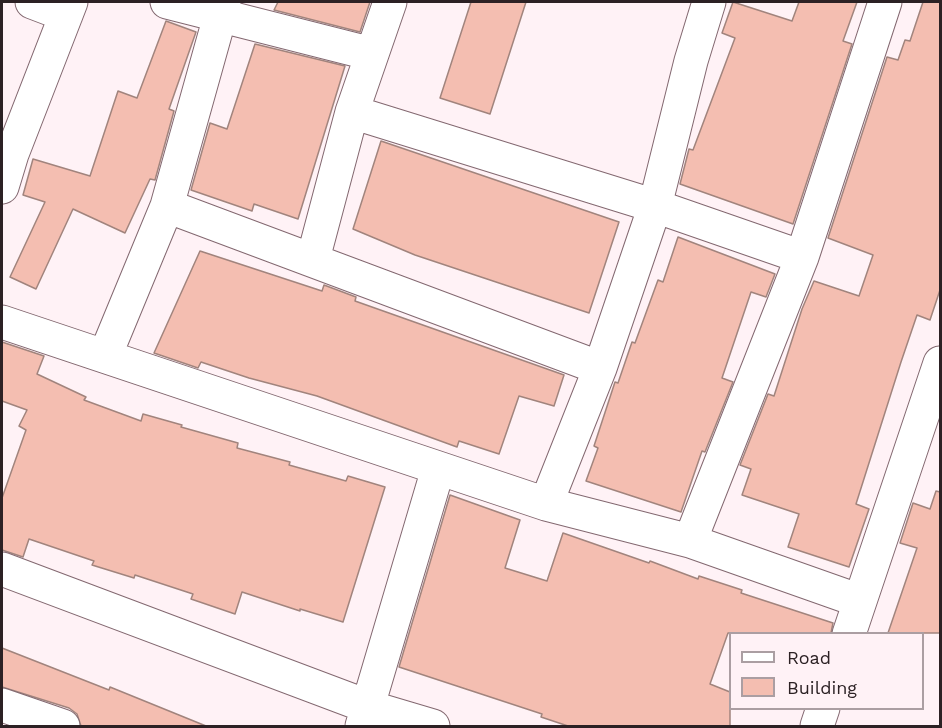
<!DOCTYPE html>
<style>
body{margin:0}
#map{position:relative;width:942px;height:728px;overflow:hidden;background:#fff2f6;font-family:"Work Sans",sans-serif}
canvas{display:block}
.frame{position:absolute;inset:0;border:3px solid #2c2124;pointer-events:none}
.legend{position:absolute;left:729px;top:632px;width:195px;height:78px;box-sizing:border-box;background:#fff2f6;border:2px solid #ab9ea2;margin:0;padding:8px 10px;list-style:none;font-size:18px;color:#2c2124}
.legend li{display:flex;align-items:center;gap:12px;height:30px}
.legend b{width:30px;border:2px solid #ab9ea2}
</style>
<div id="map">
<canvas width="942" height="728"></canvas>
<div class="frame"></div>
<ul class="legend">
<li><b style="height:8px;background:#fff"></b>Road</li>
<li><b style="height:16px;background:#f4beb1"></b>Building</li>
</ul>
</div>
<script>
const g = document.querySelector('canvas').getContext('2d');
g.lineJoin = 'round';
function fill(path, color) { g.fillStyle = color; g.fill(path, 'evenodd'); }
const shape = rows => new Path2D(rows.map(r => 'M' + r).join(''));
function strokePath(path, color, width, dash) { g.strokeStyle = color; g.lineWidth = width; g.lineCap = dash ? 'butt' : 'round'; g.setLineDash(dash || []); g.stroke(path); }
const building = shape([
 [278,2,370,2,360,32,274,10,278,2],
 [471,2,526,2,490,114,440,98,471,2],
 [733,2,792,21,799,2,857,2,843,41,852,44,793,224,680,184,689,149,693,150,735,38,722,33,733,2],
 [923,2,940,2,940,290,930,320,917,315,901,362,856,504,869,509,849,567,788,547,799,514,742,495,751,469,740,465,768,394,774,396,802,309,814,281,859,296,873,255,828,238,887,57,898,60,905,40,910,41,923,2],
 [166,21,196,32,169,109,174,111,155,180,150,179,125,233,73,209,36,289,10,277,45,202,23,195,33,159,90,176,118,91,137,98,166,21],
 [255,44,345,66,298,219,254,204,252,211,191,190,210,123,227,129,255,44],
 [381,141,619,222,589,313,415,255,353,229,381,141],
 [678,237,775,274,766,297,751,292,722,378,733,382,705,452,702,451,681,512,586,481,598,448,594,446,615,382,618,383,632,342,635,343,658,280,663,282,678,237],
 [200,251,322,291,324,285,356,297,355,301,564,375,554,406,519,396,499,454,459,441,457,447,317,396,249,378,201,362,198,368,154,353,200,251],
 [2,342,44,356,37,374,86,397,84,400,141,421,143,414,182,425,181,427,238,443,237,448,290,462,289,465,346,481,348,476,385,487,343,622,300,609,300,611,242,592,235,614,191,599,193,594,135,575,134,578,92,565,94,561,29,539,23,557,2,550,2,498,26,430,19,426,27,410,2,401,2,342],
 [936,491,940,492,940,633,888,633,917,548,900,543,913,503,930,509,936,491],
 [450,495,520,520,505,568,547,581,563,533,649,563,650,561,698,579,699,576,742,590,741,593,833,623,831,633,728,633,710,684,730,692,730,726,568,726,541,717,542,714,399,667,450,495],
 [2,648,109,690,110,687,206,726,81,726,77,714,69,708,2,687,2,648]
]);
const minor = shape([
 [32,2,66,15],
 [167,2,372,54],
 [352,112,655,206,802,257],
 [2,187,12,154,71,2],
 [167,206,600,368],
 [313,259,352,112,390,2],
 [2,322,546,504,690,541,860,601],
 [105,356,167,206,224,2],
 [546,504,600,368,655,206,691,61,709,2],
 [690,541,802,257,885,2],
 [2,569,369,707,433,726],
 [849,634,940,363],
 [2,705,63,726],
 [362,726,438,469],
 [817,726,823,708]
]);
fill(building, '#f4beb1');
strokePath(building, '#a1847d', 1.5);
strokePath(minor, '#836870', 35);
strokePath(minor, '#fff', 33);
</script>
